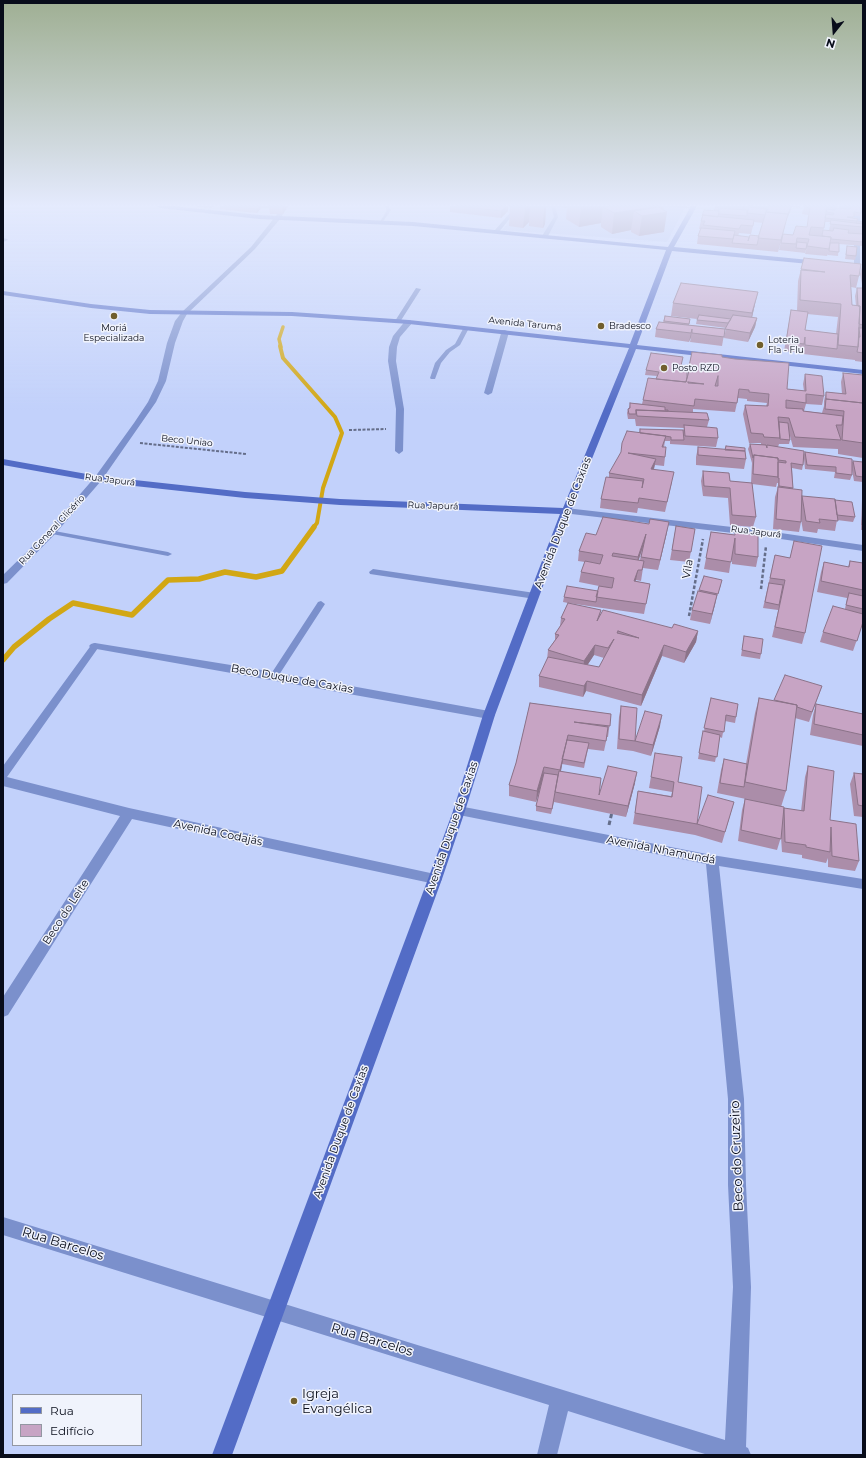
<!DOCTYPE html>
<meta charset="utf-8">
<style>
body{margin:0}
#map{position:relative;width:866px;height:1458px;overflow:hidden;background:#c2d1fb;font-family:Montserrat,sans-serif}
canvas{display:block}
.frame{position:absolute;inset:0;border:4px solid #080c1a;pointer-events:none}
.legend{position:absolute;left:12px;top:1394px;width:130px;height:52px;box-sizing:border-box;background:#f0f3fc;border:1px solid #9397a2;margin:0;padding:5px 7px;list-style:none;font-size:12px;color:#080c1a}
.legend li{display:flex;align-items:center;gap:8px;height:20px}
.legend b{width:20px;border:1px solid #9397a2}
.north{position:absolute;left:814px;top:12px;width:40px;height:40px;-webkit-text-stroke:3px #f0f3fc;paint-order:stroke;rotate:197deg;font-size:11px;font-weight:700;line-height:16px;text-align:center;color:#080c1a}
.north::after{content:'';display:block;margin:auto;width:14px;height:18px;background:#080c1a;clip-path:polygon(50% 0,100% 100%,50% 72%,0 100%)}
</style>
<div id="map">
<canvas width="866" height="1458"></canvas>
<div class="frame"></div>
<ul class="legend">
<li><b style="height:5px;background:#536cc6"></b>Rua</li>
<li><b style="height:11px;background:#c7a4c4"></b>Edifício</li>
</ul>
<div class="north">N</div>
</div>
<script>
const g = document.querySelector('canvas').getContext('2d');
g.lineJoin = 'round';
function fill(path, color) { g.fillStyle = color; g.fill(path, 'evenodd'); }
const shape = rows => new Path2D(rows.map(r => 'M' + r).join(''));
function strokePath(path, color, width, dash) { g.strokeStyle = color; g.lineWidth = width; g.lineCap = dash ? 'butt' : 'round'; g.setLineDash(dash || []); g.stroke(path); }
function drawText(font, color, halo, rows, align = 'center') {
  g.font = font + ' Montserrat,sans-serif'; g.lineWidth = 3; g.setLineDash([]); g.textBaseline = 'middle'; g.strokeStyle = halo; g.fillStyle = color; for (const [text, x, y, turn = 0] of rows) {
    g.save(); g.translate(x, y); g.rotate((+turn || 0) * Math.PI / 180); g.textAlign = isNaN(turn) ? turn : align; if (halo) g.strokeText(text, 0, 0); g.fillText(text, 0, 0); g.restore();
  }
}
const built = shape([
 [522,206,686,206,667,242,502,230]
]);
const streamFar2 = shape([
 [281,347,279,339,283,327]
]);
const streamFar1 = shape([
 [280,346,283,358,335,417,342,433,323,488,317,523,313,528]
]);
const stream = shape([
 [3,660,14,647,49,619,73,603,132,615,168,580,199,579,225,572,256,577,282,571,314,527]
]);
const pathFar2 = shape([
 [349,430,386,429],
 [140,443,246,454]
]);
const pathFar1 = shape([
 [761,589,766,546],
 [689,616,703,539]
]);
const path = shape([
 [609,825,612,812]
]);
const lane = shape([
 [384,206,388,206,391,210,382,223,380,222,387,210,384,206],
 [516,206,520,206,499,232,495,232,495,230,516,206],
 [551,206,555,206,558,217,548,236,545,238,542,236,554,217,551,206],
 [669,206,682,206,694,208,692,209,669,206],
 [416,288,421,289,400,322,396,322,395,321,416,288],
 [464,327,469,328,460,345,450,352,441,363,435,379,431,379,430,378,435,363,446,350,455,344,464,327],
 [49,530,168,552,172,554,168,556,52,534,48,532,49,530],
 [373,569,535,593,539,596,535,599,370,574,369,572,373,569],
 [321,601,325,604,277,678,271,678,269,676,271,674,318,602,321,601],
 [95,643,100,646,98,648,7,777,3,778,3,766,92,644,95,643]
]);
const street = shape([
 [282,206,288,206,280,219,255,249,187,314,183,321,175,343,166,381,156,402,101,481,55,534,7,583,3,584,3,575,49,530,95,477,134,423,148,402,158,381,167,343,175,321,182,312,251,247,275,217,282,206],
 [854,206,860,206,860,267,857,269,854,267,854,206],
 [3,238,7,239,8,240,3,242,3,238],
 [406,320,409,320,413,322,400,337,397,347,396,361,404,409,403,451,399,454,395,451,396,409,388,361,389,347,393,336,406,320],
 [502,330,505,330,509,332,492,393,488,395,484,393,502,330],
 [566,508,767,531,863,545,863,551,767,537,563,513,561,511,563,509,566,508],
 [95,643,274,672,489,711,493,712,495,715,493,718,489,719,91,648,89,646,91,644,95,643],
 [3,776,129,808,435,874,440,875,442,879,440,883,435,884,132,819,8,1015,3,1017,3,997,120,816,3,786,3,776],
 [459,806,712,855,863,879,863,889,719,866,744,1099,746,1185,751,1287,746,1447,748,1448,751,1455,708,1455,568,1411,557,1455,537,1455,549,1405,3,1235,3,1217,725,1440,733,1287,728,1185,728,1099,706,864,454,814,453,811,454,808,459,806]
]);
const secondary = shape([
 [157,206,172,206,259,215,413,222,668,247,691,206,697,206,674,247,820,261,823,263,820,265,672,251,637,345,863,370,863,374,636,349,571,511,495,715,465,811,442,879,232,1455,212,1455,428,879,453,811,483,715,560,514,340,505,245,498,98,482,3,465,3,459,98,476,245,492,340,499,563,508,629,348,409,324,292,316,150,314,91,308,3,295,3,291,91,304,150,310,292,312,409,320,630,344,666,250,413,226,259,219,160,208,157,206]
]);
const wall = shape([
 [197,206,214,206,211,208,197,207],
 [220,206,288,206,283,214,270,214,269,208,261,208,257,213,246,212,220,209],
 [450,206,508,206,508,211,501,218,450,212],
 [510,206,548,206,546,207,545,224,543,228,529,226,529,222,523,228,509,226],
 [559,206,660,206,663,210,664,232,639,236,631,232,631,230,612,234,601,227,601,223,579,227,566,219,567,208,564,208],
 [716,206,800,206,800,208,791,207,786,221,783,234,793,235,807,227,808,215,802,214,804,206,860,206,859,208,862,212,860,216,854,216,853,218,863,224,863,246,839,244,838,256,828,255,828,254,827,256,805,254,807,247,805,253,779,250,781,241,778,252,697,244,698,236,700,229,699,229,702,216,714,211],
 [836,206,840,207,840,208,836,208],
 [754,222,763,223,759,236,748,241,738,236,739,233,751,234],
 [825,222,831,222,829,230,822,236],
 [847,246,856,256,855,260,845,259],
 [862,266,863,266,863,285,862,284,860,274],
 [801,269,859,276,856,288,851,287,852,305,856,306,855,296,857,288,863,288,863,362,855,361,855,360,803,354,803,347,801,353,784,351,791,310,797,311,798,281],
 [807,314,838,317,836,334,805,330],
 [673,303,755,304,752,318,757,318,755,327,748,342,724,338,726,328,696,324,697,319,671,316],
 [665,316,690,319,689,325,725,329,722,346,690,342,691,337,689,342,655,337,656,329,663,322],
 [692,352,722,357,787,389,804,391,803,384,805,374,824,396,822,405,806,404,804,411,822,413,824,406,824,401,826,392,842,394,841,382,843,373,863,375,863,458,838,454,838,448,838,449,793,447,790,436,790,440,789,444,779,444,778,447,804,454,805,452,852,462,863,462,863,482,854,481,852,470,852,475,850,480,834,478,835,472,805,469,804,459,803,465,802,470,792,468,793,489,802,497,835,500,855,517,853,522,837,520,835,531,818,529,817,533,803,531,801,519,801,522,799,532,773,529,775,497,778,487,778,483,777,483,776,487,752,484,756,517,753,527,730,525,728,498,703,496,701,481,703,471,730,481,751,483,752,463,748,449,750,444,761,444,761,443,749,443,743,414,745,405,766,406,767,403,747,401,747,399,738,398,735,412,693,409,693,412,709,420,707,427,718,438,716,447,670,444,670,441,665,441,664,447,665,457,664,466,655,465,654,469,672,482,665,512,638,508,637,513,600,508,601,499,609,477,609,473,639,433,640,429,683,430,684,428,636,426,635,419,628,419,627,413,628,409,629,408,630,403,642,404,643,400,656,379,657,376,645,375,646,370,681,370,687,376],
 [726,446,745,451,746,459,744,469,696,465,696,457,698,447,725,450],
 [863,496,863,530,861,530,862,500],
 [676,526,695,529,689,562,670,560],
 [667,532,658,570,643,568,641,581,636,580,635,581,650,584,644,614,568,603,601,610,600,616,672,628,698,631,696,642,684,663,662,656,641,706,586,691,583,697,539,687,539,676,547,660,548,650,555,640,555,634,560,626,561,618,568,603,563,602,564,597,598,591,599,586,579,582,581,572,585,562,578,561,579,551,596,535],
 [642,549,640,560,639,560],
 [594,655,604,658,599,667,587,665],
 [711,532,735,535,735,532,758,557,756,567,732,564,732,554,729,573,704,569],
 [794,541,805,633,802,644,772,637,779,607,778,610,763,608,775,555,790,558],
 [850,561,863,563,863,622,853,651,820,642,823,632,845,609,847,598,817,592,821,572,824,562,848,567],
 [704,576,721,585,716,599,710,624,690,620,692,610],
 [744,636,761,654,760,659,741,656],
 [822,686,809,722,795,718,786,791,781,807,784,810,801,811,805,777,808,766,830,820,859,861,855,871,828,867,828,858,826,863,802,858,802,855,782,852,781,837,777,850,738,841,742,810,745,799,746,799,717,793,721,770,724,759,746,764,755,713,759,698,774,701],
 [711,698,736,717,735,723,725,721,722,738,720,737,715,762,698,759,702,737,704,731],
 [530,703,611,714,608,737,607,737,604,751,588,749,584,768,562,764,561,771,599,795,635,783,626,817,554,802,551,814,536,811,536,806,540,790,536,802,509,796,509,785,516,763],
 [816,704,863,714,863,746,810,735,813,715],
 [621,706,635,741,660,726,651,756,633,751,617,749,619,717],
 [655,753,678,782,697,824,734,802,722,843,695,835,633,824,638,791,671,796,672,792,649,788],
 [854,773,863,774,863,817,854,816,850,784]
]);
const shadedWall = shape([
 [260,206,261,206,261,208,257,213,257,209],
 [283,206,288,206,283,214,282,207],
 [506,206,508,206,508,211,501,218,501,211],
 [526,206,531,206,530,206,529,222,523,228,525,208],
 [544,206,548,206,546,207,545,224,543,228],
 [564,206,567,206,567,208,564,208],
 [581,206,664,206,663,212,667,212,664,232,639,236,642,216,634,211,631,230,612,234,614,213,603,207,601,223,579,227],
 [743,206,745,206,744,210,741,214],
 [791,206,792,206,791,210,786,221,778,252,786,217],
 [758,292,755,304,750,326,752,313],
 [757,318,755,327,748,342,750,333],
 [692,329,691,337,689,342,691,333],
 [656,459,654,468,649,478,651,469],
 [669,522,667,532,658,570,660,560],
 [646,534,644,544,636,567,638,557],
 [638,570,636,580,632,591,634,581],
 [717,595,715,605,710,624,712,614],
 [698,631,696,642,684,663,686,652],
 [595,645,594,655,583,672,584,661],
 [664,645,662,656,641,706,642,695],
 [587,681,586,691,583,697,584,686],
 [662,715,660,726,651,756,653,745],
 [568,735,566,746,559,780,560,770],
 [544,767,543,778,536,802,537,791],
 [637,772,635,783,626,817,628,806]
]);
const building = shape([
 [225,206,260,206,257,209,225,206],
 [269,206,283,206,282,207,269,206],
 [457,206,506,206,501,211,457,206],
 [510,206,526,206,525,208,510,206],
 [611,206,660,206,614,213,603,207,611,206],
 [750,206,767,208,766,211,767,209,749,207,750,206],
 [769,206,791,206,788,214,766,212,769,206],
 [804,206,827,206,824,228,811,227,809,235,831,237,829,249,807,246,809,239,797,238,796,244,781,243,783,234,793,235,796,226,807,227,810,208,804,207,804,206],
 [827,206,836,206,836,208,850,209,851,207,842,206,860,206,859,208,863,208,861,213,854,212,854,217,847,217,858,219,857,221,863,222,862,223,856,223,857,221,825,218,826,214,833,215,834,213,826,212,826,209,835,210,836,208,827,207,827,206],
 [659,207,667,212,642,216,634,211,659,207],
 [716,207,719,208,719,210,714,210,716,207],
 [749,207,767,209,765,215,747,213,749,207],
 [719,208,747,210,747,216,719,214,719,208],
 [704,210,719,211,718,217,703,215,702,216,704,210],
 [766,212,788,214,781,240,758,238,766,212],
 [703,215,754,220,753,226,741,225,739,229,703,225,705,221,701,221,703,215],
 [831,220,863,224,863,227,830,224,831,220],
 [701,228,735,231,733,239,698,236,701,228],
 [834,228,849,230,848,233,863,234,863,242,831,239,831,237,822,236,823,230,833,231,834,228],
 [734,235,749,237,748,241,750,235,759,236,757,245,732,243,734,235],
 [797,242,807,243,806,249,796,248,797,242],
 [830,243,839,243,839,252,829,251,830,243],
 [847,246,857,247,856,256,846,255,847,246],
 [804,258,861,264,859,276,850,275,852,305,860,306,858,347,838,345,841,304,800,300,801,270,825,272,801,269,804,258],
 [681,283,758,292,752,313,673,303,681,283],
 [857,288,863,288,863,325,859,324,860,306,858,306,857,288],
 [791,310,808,312,805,330,838,334,837,349,805,345,805,337,804,344,786,342,791,310],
 [699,315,731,319,728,323,697,320,699,315],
 [733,315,757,318,750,333,725,329,733,315],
 [665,316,690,319,689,324,664,321,665,316],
 [659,322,725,329,724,337,692,333,692,329,691,333,656,329,659,322],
 [859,328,863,328,863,353,857,352,858,347,859,337,860,337,859,328],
 [692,352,722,355,722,357,735,359,789,363,787,389,806,391,805,374,822,376,824,396,806,394,806,403,786,400,786,408,803,409,803,411,843,416,842,425,836,425,841,440,795,437,789,418,778,417,780,438,764,437,763,434,751,433,745,405,768,406,769,394,749,392,749,390,739,389,737,403,695,399,694,406,643,400,648,378,686,382,689,371,688,371,692,352],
 [718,376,718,386,715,386,718,376],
 [688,382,704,384,688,383,688,382],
 [651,353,683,357,680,370,687,372,687,377,686,382,656,379,659,372,646,370,651,353],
 [843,373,863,375,863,403,826,399,826,392,846,394,843,373],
 [826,399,863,403,863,443,842,440,844,411,825,409,826,399],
 [630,403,665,407,665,410,668,410,668,411,636,410,636,414,629,414,628,409,630,408,630,403],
 [636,410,707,413,709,420,637,416,636,410],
 [779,422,788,423,790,440,780,439,779,422],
 [684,425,717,428,718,438,685,436,684,425],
 [640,429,683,430,684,440,671,440,671,437,665,436,640,433,640,429],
 [627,431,666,436,662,447,666,447,665,457,628,453,656,459,651,469,674,472,667,502,639,498,638,503,601,499,606,477,643,481,642,488,644,479,609,473,621,452,622,443,627,431],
 [750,444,766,445,767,448,767,445,804,451,803,465,791,463,793,488,779,486,779,478,778,478,778,462,786,463,786,461,778,460,778,458,754,455,753,458,750,444],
 [726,446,745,448,745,451,725,450,726,446],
 [698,447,745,451,746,459,698,455,698,447],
 [805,452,852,459,852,475,836,473,836,467,807,465,805,452],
 [754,455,778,458,778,477,753,474,754,455],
 [853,461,863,462,863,477,856,476,853,461],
 [703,471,729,473,730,481,752,483,756,517,732,515,730,488,704,486,703,471],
 [778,487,802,490,801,522,776,519,778,487],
 [802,496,835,499,838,521,819,519,820,523,806,521,802,496],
 [835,500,852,502,855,517,837,515,835,500],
 [863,506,863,525,862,525,863,506],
 [603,517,649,524,650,519,669,522,660,560,641,557,646,534,638,557,613,553,612,556,644,561,642,570,638,570,634,581,650,584,646,604,596,597,599,586,612,588,614,578,581,572,585,561,600,564,603,555,579,551,586,533,596,535,603,517],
 [676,526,695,529,691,552,672,550,676,526],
 [711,532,735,535,735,532,758,535,758,557,735,554,735,538,731,562,706,558,711,532],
 [794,541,822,546,805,633,775,627,785,580,770,578,775,555,790,558,794,541],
 [850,561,863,563,863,590,821,581,824,562,849,567,850,561],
 [704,576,722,580,718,594,699,590,704,576],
 [769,583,783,585,779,605,765,602,769,583],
 [567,586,598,591,596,602,564,597,567,586],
 [698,591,717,595,712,614,692,610,698,591],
 [849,593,863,596,863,609,846,605,849,593],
 [568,603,601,610,597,621,603,610,672,628,674,624,698,631,686,652,664,645,642,695,587,681,584,686,539,676,548,657,599,667,614,639,608,648,595,645,584,661,548,650,559,635,555,634,565,619,561,618,568,603],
 [618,631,639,638,617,633,618,631],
 [833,606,863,614,863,622,857,641,823,632,833,606],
 [744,636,763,639,761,654,742,650,744,636],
 [785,675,822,686,812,712,797,707,797,705,774,700,785,675],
 [711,698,738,704,736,717,726,715,724,732,704,728,711,698],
 [759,698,797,705,786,791,745,782,759,698],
 [530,703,611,714,610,726,574,722,608,727,606,741,568,735,560,770,544,767,537,791,509,785,516,763,530,703],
 [816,704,863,714,863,735,814,724,816,704],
 [621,706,637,708,635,741,619,739,621,706],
 [645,711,662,715,653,745,635,741,645,711],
 [703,731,720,735,717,757,699,753,703,731],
 [567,740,589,743,584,763,562,759,567,740],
 [655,753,682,757,678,782,702,787,697,824,635,813,638,791,672,797,674,782,651,777,655,753],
 [724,759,747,764,744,787,720,783,724,759],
 [608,766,637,772,628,806,555,792,559,771,601,778,599,795,608,766],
 [808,766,834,771,830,820,856,824,859,861,832,856,831,827,830,852,806,847,806,845,785,842,784,808,804,811,808,766],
 [544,773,558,775,552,809,536,806,544,773],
 [854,773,863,774,863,806,858,805,854,773],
 [708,795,734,802,725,832,697,824,708,795],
 [745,799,784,807,781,839,741,830,745,799]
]);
const markers = [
 [114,316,4,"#715f2d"],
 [601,326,4,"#715f2d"],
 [760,345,4,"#715f2d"],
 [664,368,4,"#715f2d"],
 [294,1401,4,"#715f2d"]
];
const farStreetnames = [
 ["Avenida Tarumã",525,324,6],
 ["Beco Uniao",187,441,6],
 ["Rua Japurá",110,480,7],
 ["Rua Japurá",433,506,2],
 ["Rua General Glicério",52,530,-47],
 ["Rua Japurá",756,532,7]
];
const farPoinames = [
 ["Bradesco",609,326],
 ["Moriá",114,328,"center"],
 ["Especializada",114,338,"center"],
 ["Loteria",768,340],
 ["Fla - Flu",768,350],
 ["Posto RZD",672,368]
];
const streetNames = [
 ["Avenida Duque de Caxias",563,523,-69],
 ["Vila",688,569,-80],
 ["Beco Duque de Caxias",292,679,10],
 ["Avenida Duque de Caxias",452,828,-71],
 ["Avenida Codajás",218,833,12],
 ["Avenida Nhamundá",661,850,11],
 ["Beco do Leite",66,912,-57],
 ["Avenida Duque de Caxias",341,1132,-70]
];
const nearStreetnames = [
 ["Beco do Cruzeiro",737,1156,-92],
 ["Rua Barcelos",63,1244,17],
 ["Rua Barcelos",372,1340,17]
];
const nearPoinames = [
 ["Igreja",302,1394],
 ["Evangélica",302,1409]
];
fill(built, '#b2c3f2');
strokePath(streamFar2, '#d2a714', 3.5);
strokePath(streamFar1, '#d2a714', 4);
strokePath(stream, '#d2a714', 5.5);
strokePath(pathFar2, '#656e8a', 2, [3, 1.5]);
strokePath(pathFar1, '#656e8a', 2.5, [3.5, 2]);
strokePath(path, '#656e8a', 3, [4.5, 2.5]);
fill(lane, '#7b90cc');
fill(street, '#7b90cc');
fill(secondary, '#536cc6');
fill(wall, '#ab8da9');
fill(shadedWall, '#8b7389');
fill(building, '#c7a4c4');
strokePath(building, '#8b7389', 1);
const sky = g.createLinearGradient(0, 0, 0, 410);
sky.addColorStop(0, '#9faf93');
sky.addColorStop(0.5, '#e4eafd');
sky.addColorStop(1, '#e4eafd00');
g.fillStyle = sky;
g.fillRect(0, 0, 866, 410);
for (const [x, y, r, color] of markers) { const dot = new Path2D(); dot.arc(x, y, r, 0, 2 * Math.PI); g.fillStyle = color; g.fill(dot); strokePath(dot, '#f0f3fc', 1.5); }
drawText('9px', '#080c1a', '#f0f3fc', farStreetnames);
drawText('9px', '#080c1a', '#f0f3fc', farPoinames, 'left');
drawText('11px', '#080c1a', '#f0f3fc', streetNames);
drawText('13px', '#080c1a', '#f0f3fc', nearStreetnames);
drawText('13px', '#080c1a', '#f0f3fc', nearPoinames, 'left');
</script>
